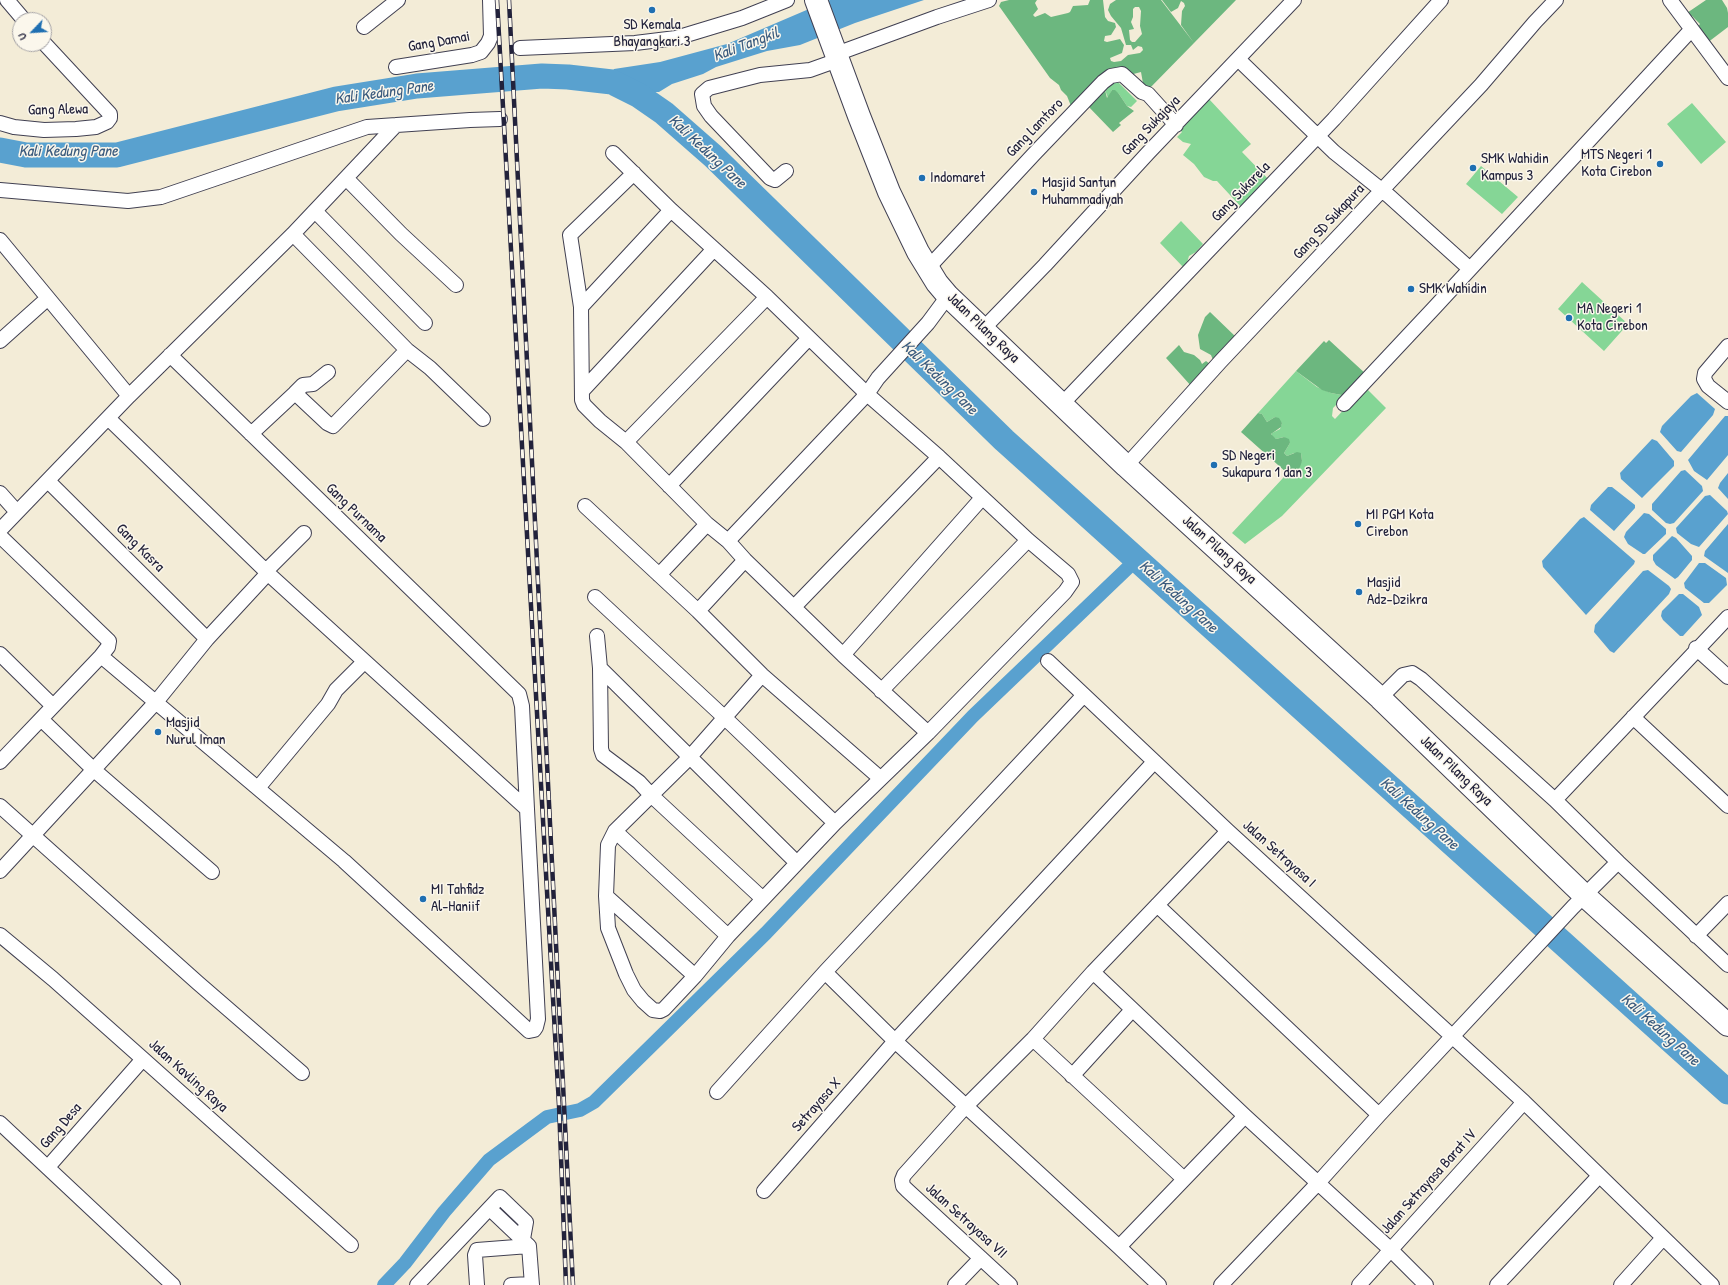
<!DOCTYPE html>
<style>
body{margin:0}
#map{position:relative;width:1728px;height:1285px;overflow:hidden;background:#f3ecd7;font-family:"Patrick Hand",sans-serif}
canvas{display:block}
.north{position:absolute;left:12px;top:12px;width:40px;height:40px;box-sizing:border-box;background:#fbf7ec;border:1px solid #a4a2a5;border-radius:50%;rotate:245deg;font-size:11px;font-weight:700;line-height:16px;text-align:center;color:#22223b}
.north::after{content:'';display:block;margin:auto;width:14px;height:18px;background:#1f6fb2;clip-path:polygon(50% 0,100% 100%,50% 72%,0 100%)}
</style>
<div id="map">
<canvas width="1728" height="1285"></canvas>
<div class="north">U</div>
</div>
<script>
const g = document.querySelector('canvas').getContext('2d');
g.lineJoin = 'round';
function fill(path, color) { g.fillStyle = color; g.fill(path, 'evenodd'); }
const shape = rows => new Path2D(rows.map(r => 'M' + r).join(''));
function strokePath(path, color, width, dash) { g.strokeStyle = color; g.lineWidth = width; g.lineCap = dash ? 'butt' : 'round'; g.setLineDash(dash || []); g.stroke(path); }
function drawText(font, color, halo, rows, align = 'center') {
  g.font = font + ' "Patrick Hand",sans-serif'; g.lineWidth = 3; g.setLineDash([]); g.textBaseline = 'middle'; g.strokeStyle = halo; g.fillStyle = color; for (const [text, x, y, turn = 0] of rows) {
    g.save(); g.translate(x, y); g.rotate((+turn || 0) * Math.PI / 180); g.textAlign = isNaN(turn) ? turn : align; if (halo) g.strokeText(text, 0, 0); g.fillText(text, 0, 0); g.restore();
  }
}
const green = shape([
 [1109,81,1118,82,1137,101,1131,107,1127,106,1119,94,1112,90,1108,98,1105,90],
 [1209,99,1251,144,1242,152,1270,181,1242,208,1217,181,1213,181,1204,177,1194,164,1183,155,1191,144,1183,142,1177,137,1182,132,1179,129],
 [1692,103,1726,142,1701,164,1667,124],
 [1481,166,1518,197,1502,214,1466,184],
 [1181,221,1203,244,1196,252,1189,256,1185,269,1160,243],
 [1582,282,1628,324,1604,351,1558,309],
 [1296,371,1317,387,1331,393,1347,396,1338,406,1336,405,1333,408,1332,416,1335,419,1365,387,1386,408,1282,516,1245,544,1232,533,1283,478,1287,479,1302,461,1301,453,1294,453,1287,456,1284,453,1290,443,1284,437,1276,439,1271,436,1272,433,1280,429,1282,423,1275,417,1267,422,1262,414,1258,413]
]);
const forest = shape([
 [1009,0,1037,0,1035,3,1038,9,1033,15,1035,17,1045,13,1051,17,1068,13,1070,12,1073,6,1088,5,1090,0,1103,0,1105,17,1108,21,1115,23,1116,27,1111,35,1105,36,1104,41,1107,42,1120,39,1124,45,1122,53,1110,58,1111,61,1114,62,1121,61,1128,55,1140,53,1143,50,1142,47,1138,46,1133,50,1131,45,1126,45,1121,28,1111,16,1108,10,1110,4,1116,0,1161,0,1194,43,1147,91,1144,89,1141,72,1122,77,1071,106,1067,96,1061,90,1059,85,1050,78,999,6,1001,2],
 [1135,7,1139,7,1141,11,1140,26,1142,34,1135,42,1132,42,1130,40,1129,30,1134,29,1131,22,1133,17,1133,9],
 [1162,0,1236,0,1194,43,1181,25,1182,11,1185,6,1184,3,1181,1,1178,8,1171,12],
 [1706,0,1722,0,1727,8,1728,13,1728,27,1707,43,1695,30,1700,24,1692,16,1687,20,1684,15],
 [1105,90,1107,98,1112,90,1115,90,1119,94,1127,106,1134,111,1119,123,1121,125,1113,132,1086,104],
 [1210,312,1237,338,1192,387,1166,358,1179,345,1184,352,1194,355,1200,360,1202,364,1206,361,1210,364,1213,360,1211,355,1200,349,1198,335,1205,317],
 [1329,340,1367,375,1347,396,1331,393,1322,390,1296,371,1324,341,1326,343],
 [1258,413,1262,414,1267,422,1275,417,1279,418,1282,423,1281,427,1271,434,1276,439,1284,437,1289,439,1290,443,1284,453,1287,456,1297,452,1301,453,1302,461,1300,467,1291,477,1287,479,1283,478,1287,473,1241,432]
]);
const water = shape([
 [830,0,924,0,855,23,800,45,767,51,716,67,703,74,672,84,659,92,622,92,605,85,614,69,660,62,727,44],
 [1697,393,1715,409,1713,415,1681,452,1677,451,1660,432,1662,426,1691,396],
 [1725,416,1728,416,1728,455,1707,480,1694,471,1688,460],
 [1652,439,1657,441,1674,461,1674,466,1642,498,1621,479,1620,473],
 [1685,470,1702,486,1703,491,1674,523,1670,524,1666,523,1652,510,1652,504,1681,471],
 [1728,473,1728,499,1718,488,1720,483],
 [1608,487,1612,487,1635,505,1635,508,1614,531,1590,510,1591,505],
 [1710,495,1727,511,1728,514,1699,547,1691,544,1677,533,1676,528,1705,496],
 [1644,513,1649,514,1666,529,1666,534,1645,554,1643,554,1628,544,1624,537,1626,532],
 [1584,517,1635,561,1634,564,1586,615,1543,567,1542,561,1580,519],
 [1728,524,1728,573,1704,556,1705,551],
 [1672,536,1676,538,1692,556,1692,560,1678,577,1675,579,1656,565,1653,560,1653,555],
 [1699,563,1705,563,1726,578,1727,585,1709,603,1704,603,1685,588,1684,583],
 [1648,570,1669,586,1671,589,1669,594,1614,653,1610,651,1594,632,1595,625,1643,571],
 [1679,594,1683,594,1699,607,1702,615,1683,636,1680,636,1663,620,1661,616,1662,611]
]);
const canal = shape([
 [384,1285,405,1263,444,1212,489,1160,547,1117,580,1110,594,1102,766,933,973,716,1136,560]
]);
const river = shape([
 [0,150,26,155,117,155,336,99,417,86,542,76,568,77,612,82,638,95,664,113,713,156,1004,440,1728,1092]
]);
const street = shape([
 [7,0,24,20],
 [1670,0,1728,78],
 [364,27,398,0],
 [520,48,635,43,676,38,742,18,787,0],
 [836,54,937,17,989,0],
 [1238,59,1334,152,1389,196,1470,269],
 [396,67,472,55,481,52,488,43,491,36,490,0],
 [0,123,14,127,44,130,76,129,96,127,107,122,110,118,110,114,44,43],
 [786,171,775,180,770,178,711,116,704,106,702,94,709,88,760,75,810,70,838,60],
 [634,173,570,235,581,307,582,400,584,405,600,421,626,442,707,524,728,541,745,560,843,655,928,733],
 [346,178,401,234,456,285],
 [0,190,128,201,161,197,367,127,470,120,500,119],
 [315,211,425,323],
 [293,234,407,350,430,368,483,419],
 [0,240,129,396,0,530],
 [928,268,1034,154,1103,82,1111,76,1122,74,1142,92,1148,94,1176,125],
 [581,307,671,210],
 [983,329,1045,265,1148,153,1294,0],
 [0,341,48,298],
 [1728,346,1705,373,1704,379,1708,386,1728,402],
 [583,390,714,249],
 [295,393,303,385,313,384,328,372],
 [129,396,293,234,396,125],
 [1062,404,1334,119,1441,0],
 [1344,404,1435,307,1691,30],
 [108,418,273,578,527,809,522,706,519,694,170,355],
 [251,434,295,393,327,423,333,426,407,350],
 [626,442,767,297],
 [1126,466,1220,362,1481,85,1535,22,1556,0],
 [48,481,207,639],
 [669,486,809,338],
 [0,493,17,512],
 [585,506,698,611,762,675,880,778],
 [0,536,109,641,108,647,101,656,41,719],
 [728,541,867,394,878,378,928,323,948,296],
 [266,571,304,533],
 [659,575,707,524],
 [595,597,724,717,835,823],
 [794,607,939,457],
 [698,611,745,560],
 [597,636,600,668,601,749,603,755,639,782,651,795,763,899],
 [1696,648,1728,677],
 [0,654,53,706],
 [843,655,982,498],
 [101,656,344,861,529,1031,534,1030,536,1027,538,1019,527,809],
 [1048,661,1228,831,1524,1102,1712,1285],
 [600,668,797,863],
 [881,691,1028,540],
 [1380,698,1403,675,1412,673,1421,679,1555,800,1618,862,1728,965],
 [1633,717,1728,806],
 [0,762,41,719,93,769,212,872],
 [258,788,328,704,336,690,364,662],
 [1555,800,1728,617],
 [0,806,198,983,302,1073],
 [615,831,728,936],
 [0,871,156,702,207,639,268,573],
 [606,896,608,928,626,974,634,990,643,1001,653,1010,660,1011,664,1009,695,976,728,936,835,823,928,733,1065,592,1072,582,1068,574,1028,540,939,457,867,394,767,297,671,210,613,153],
 [1157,905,1379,1115],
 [0,935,53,979,143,1059,351,1245],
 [1696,936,1728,903],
 [825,972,895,1041,1119,1247,1159,1285],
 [1093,972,1245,1116,1391,1250,1426,1285],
 [695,976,606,896,608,845,615,831,689,758,762,675],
 [1033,1039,1184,1179],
 [1072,1076,1132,1010],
 [717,1092,825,972,1083,696],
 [0,1123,173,1285],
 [48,1167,143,1059],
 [764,1191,895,1041,1154,762],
 [490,1209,529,1246,532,1285],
 [1119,1247,1245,1116],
 [417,1285,500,1197,526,1222,523,1239],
 [477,1285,475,1255,477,1250,529,1246],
 [511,1285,531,1284],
 [955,1285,981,1258],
 [1010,1285,907,1190,903,1186,902,1180,904,1175,965,1107,1033,1039,1093,972,1228,831],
 [1221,1285,1318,1183,1379,1115,1573,907,1618,862],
 [1359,1285,1524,1102],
 [1497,1285,1599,1176],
 [1621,1285,1663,1238]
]);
const highway = shape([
 [816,0,859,116,889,192,918,252,937,283,948,296,1126,466,1380,698,1585,896,1728,1025]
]);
const rail = shape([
 [497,0,559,1105,566,1285],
 [509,0,573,1285]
]);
const markers = [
 [652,10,4,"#1f6fb2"],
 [1660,164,4,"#1f6fb2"],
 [1473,168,4,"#1f6fb2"],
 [922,178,4,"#1f6fb2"],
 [1034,192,4,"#1f6fb2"],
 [1411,289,4,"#1f6fb2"],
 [1569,318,4,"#1f6fb2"],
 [1214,465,4,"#1f6fb2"],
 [1358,524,4,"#1f6fb2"],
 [1359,592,4,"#1f6fb2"],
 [158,732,4,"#1f6fb2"],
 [423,899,4,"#1f6fb2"]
];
const poiNames = [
 ["SD Kemala",652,25,"center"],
 ["Bhayangkari 3",652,42,"center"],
 ["MTS Negeri 1",1652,155,"right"],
 ["Kota Cirebon",1652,172,"right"],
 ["SMK Wahidin",1481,159],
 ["Kampus 3",1481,176],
 ["Indomaret",930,178],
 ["Masjid Santun",1042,183],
 ["Muhammadiyah",1042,200],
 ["SMK Wahidin",1419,289],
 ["MA Negeri 1",1577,309],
 ["Kota Cirebon",1577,326],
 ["SD Negeri",1222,456],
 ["Sukapura 1 dan 3",1222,473],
 ["MI PGM Kota",1366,515],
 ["Cirebon",1366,532],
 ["Masjid",1367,583],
 ["Adz-Dzikra",1367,600],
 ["Masjid",166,723],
 ["Nurul Iman",166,740],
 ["MI Tahfidz",431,890],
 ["Al-Haniif",431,907]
];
const streetNames = [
 ["Gang Damai",439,42,-10],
 ["Gang Alewa",58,110,-1],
 ["Gang Sukajaya",1151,126,-46],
 ["Gang Lamtoro",1035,128,-46],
 ["Gang Sukarela",1241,192,-46],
 ["Gang SD Sukapura",1329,222,-47],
 ["Jalan Pilang Raya",983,328,44],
 ["Gang Purnama",356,513,44],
 ["Gang Kasra",140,548,45],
 ["Jalan Pilang Raya",1219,550,42],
 ["Jalan Pilang Raya",1456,771,44],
 ["Jalan Setrayasa I",1279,854,42],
 ["Jalan Kavling Raya",188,1076,42],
 ["Setrayasa X",817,1105,-49],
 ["Gang Desa",61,1126,-49],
 ["Jalan Setrayasa Barat IV",1429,1182,-48],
 ["Jalan Setrayasa VII",966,1221,42]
];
const waterNames = [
 ["Kali Tangkil",746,45,-21],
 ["Kali Kedung Pane",384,93,-8],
 ["Kali Kedung Pane",68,152],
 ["Kali Kedung Pane",707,152,43],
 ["Kali Kedung Pane",939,378,44],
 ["Kali Kedung Pane",1178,597,42],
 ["Kali Kedung Pane",1419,814,42],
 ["Kali Kedung Pane",1660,1030,42]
];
fill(green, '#85d696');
fill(forest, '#6cb77f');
fill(water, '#59a1cf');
strokePath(canal, '#59a1cf', 14);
strokePath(river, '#59a1cf', 25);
strokePath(street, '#414052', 16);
strokePath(highway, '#414052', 24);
strokePath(street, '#fff', 14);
strokePath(highway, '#fff', 22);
strokePath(rail, '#22223b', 4.5);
strokePath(rail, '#fbf7ec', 3, [9]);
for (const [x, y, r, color] of markers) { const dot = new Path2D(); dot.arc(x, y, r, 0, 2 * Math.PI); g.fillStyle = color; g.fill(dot); strokePath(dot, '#fbf7ec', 1.5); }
drawText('15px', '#22223b', '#fbf7ec', poiNames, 'left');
drawText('15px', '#22223b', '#fbf7ec', streetNames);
drawText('italic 16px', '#3b5b7e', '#fbf7ec', waterNames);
</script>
